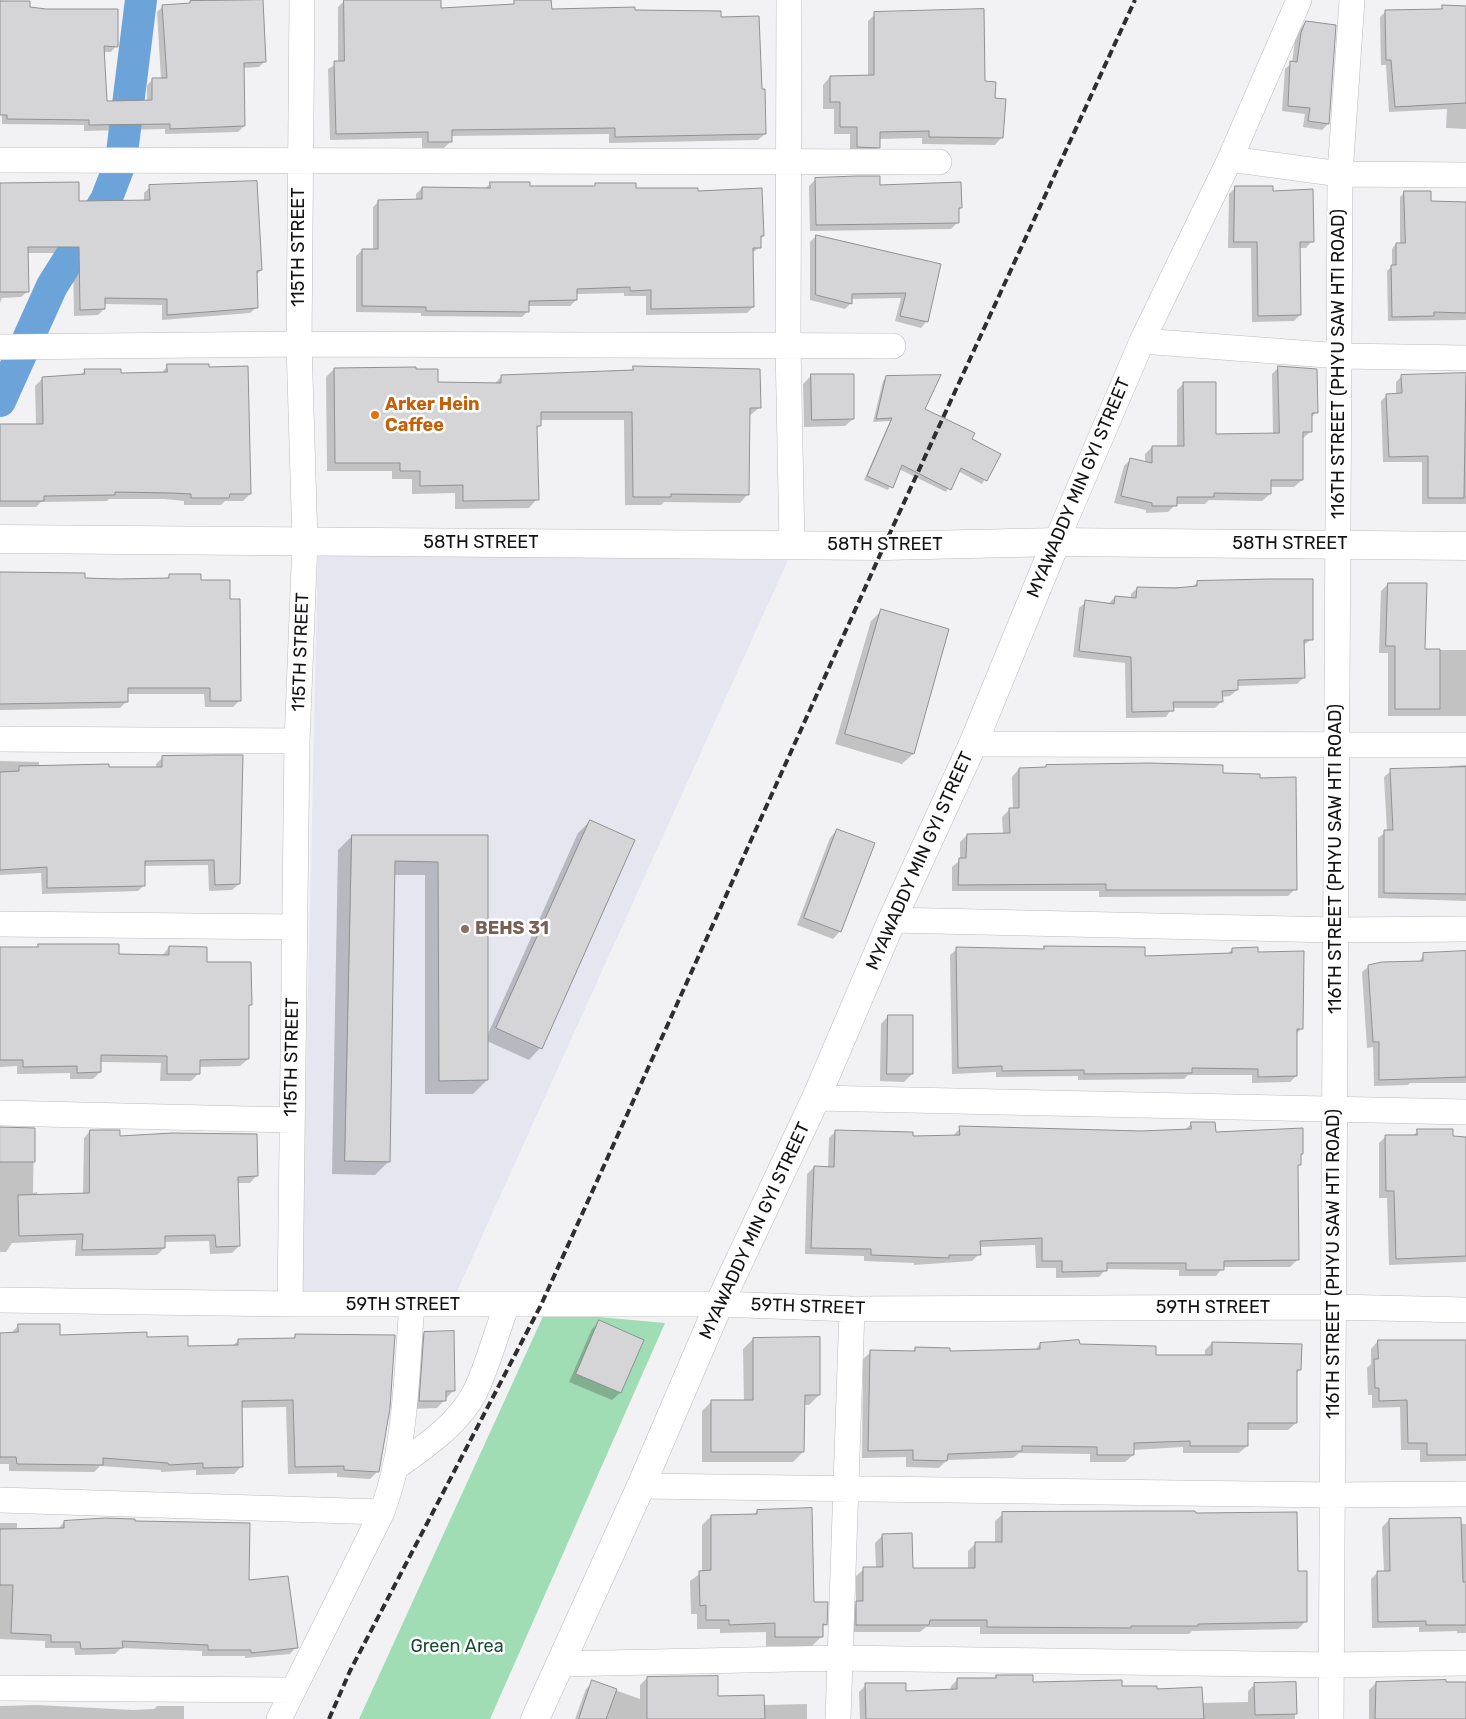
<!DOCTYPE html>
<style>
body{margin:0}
canvas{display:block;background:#f2f2f4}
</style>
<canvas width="1466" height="1719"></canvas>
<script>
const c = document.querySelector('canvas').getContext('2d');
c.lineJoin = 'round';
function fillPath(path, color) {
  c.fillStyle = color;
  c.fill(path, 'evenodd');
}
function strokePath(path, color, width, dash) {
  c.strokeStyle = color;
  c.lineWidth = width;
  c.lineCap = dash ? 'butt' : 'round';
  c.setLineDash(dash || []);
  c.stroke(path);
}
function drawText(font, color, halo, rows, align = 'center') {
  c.font = font + ' Rubik,sans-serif';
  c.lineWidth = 5;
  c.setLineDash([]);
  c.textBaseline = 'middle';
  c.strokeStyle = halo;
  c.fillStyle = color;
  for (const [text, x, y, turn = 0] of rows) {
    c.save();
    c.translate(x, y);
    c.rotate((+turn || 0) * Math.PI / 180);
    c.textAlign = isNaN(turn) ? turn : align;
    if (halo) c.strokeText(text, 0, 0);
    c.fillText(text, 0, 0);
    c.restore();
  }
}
fillPath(new Path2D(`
 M318,551L788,560L454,1298L301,1304Z`), '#e6e6f0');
fillPath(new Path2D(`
 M545,1312L665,1323L490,1719H359Z`), '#a0ddb4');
fillPath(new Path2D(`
 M0,0L29,8L116,46L111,52H103L105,102H147V85L153,79H161L157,12L163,6L215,0H262L265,61L259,67L243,68L244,126L238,132L165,134V129L84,131V125L2,124Z
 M345,0H440V9L511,6L515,2L550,10L634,11L760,91L765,134L758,140L609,143V134L451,136V141L444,148H422V138L330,140L328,69L338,63V7Z
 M1443,7H1466V129L1446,128L1447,109L1389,112L1386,65H1381L1380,17L1386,11L1439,10Z
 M875,14L984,83L994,99L1002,137L995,145L922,144V138L879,139V147L871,154H850V134H834V109H823V85L830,77H868V21Z
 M1306,22L1328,124L1322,130L1303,127L1305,114L1282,111L1285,69L1292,63L1295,40L1300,29Z
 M816,179L878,186L961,207L958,210V222L951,229L810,231L809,186Z
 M0,182L1,185L78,202L144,201V193L150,187L261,270L256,275L257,307L250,313L162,320V305L104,304V309L98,315L74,316L73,253H27L28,291L21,297L2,298L0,303Z
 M490,184L529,187L593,188L596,185L635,190L697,192L763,236L760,239V247L752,253L753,307L747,313L646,315V296H624V293L576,294V300L570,306H528V311L522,317L421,316V313L356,312V256L362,250H373V207L379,201H416V194L422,188L484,189Z
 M1236,187L1271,192L1312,241L1306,248H1299L1300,315L1294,321L1252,322L1251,248H1228L1229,194Z
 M1405,192L1430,203L1466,204V320L1388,321L1387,271L1392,266V249L1396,244H1400V197Z
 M816,236L939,265L926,322L921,328L895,321L901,298L851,299V303L845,309L810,300V242Z
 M168,365L250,494L243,501H225L221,505H184V501L164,499H109L107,501L41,502L36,507H0V426L36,425L35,386L42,379L80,375L85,371L120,374H161Z
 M634,367L759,408L749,416L748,494L740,503L664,502L661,505H625L624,420H540V425L536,429L537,499L529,508L455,509V493L412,494V479H392V471H327L326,377L334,369L437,384H494L502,376L630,371Z
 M1279,367L1316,412L1311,418L1310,432L1302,439V480L1294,487H1270V494L1262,501L1209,500L1205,504H1176L1168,512L1146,513V510L1114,503L1124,466L1131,459L1145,463V454L1152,447H1177V390L1184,383L1215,435L1273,434L1272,374Z
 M1466,374V504H1422V462H1383L1381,401L1387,395L1396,394V382L1402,376Z
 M811,376L853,419L845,426L804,427L803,384Z
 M886,377L924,410L999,454L982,484L958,471L946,492L899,469L888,490L864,480L890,421L873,422L883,381Z
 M0,574L118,580L166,579L170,575L199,581L229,600L240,700L233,707H205L204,694H127V701L120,708L0,710Z
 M1198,582L1312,639L1302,646L1303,678L1297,684L1237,686V690L1230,696L1221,697L1222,701L1215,708H1172L1166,717L1126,718L1125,663L1073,657L1079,608L1086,602L1109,603L1115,597L1131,599V594L1137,588L1192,587Z
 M1388,584L1424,650H1466V716H1388V653H1379L1381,591Z
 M881,611L913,754L902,764L835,744L871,621Z
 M162,758L239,884L232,890L209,891L208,865L144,866V885L138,891L42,894L41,873L0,875V761L39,762V766L156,768V764Z
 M1466,765V901L1378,898V838L1387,831L1384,777L1391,771L1447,769L1450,766Z
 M1047,766L1222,774L1295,889L1288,896L1099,897V891H952V867L960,860V842L967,835L1003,834L1002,817L1009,810H1013L1012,777L1019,769L1044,768Z
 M590,821L540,1048L529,1060L487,1041V1080L473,1094H425V875H394L389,1161L375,1175L332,1174L338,850L352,836H486L487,1036L578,833Z
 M837,830L840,931L833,939L797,925L830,838Z
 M169,947L206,964L251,1004L247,1008L248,1059L240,1066L198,1067V1074L191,1081H160L161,1063L100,1062V1072L93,1079H70V1073L17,1074V1066L0,1067V948L162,956Z
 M1044,948L1144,958L1227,955L1232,949L1257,953L1302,1028L1295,1035L1296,1076L1290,1082L1252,1083V1075H1188L1184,1079L1078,1080V1076L996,1077V1072L952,1074L950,955L957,949L1041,951Z
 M1424,954L1466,956V1083H1410L1408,1085L1374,1086L1373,1047L1367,1048L1362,972L1368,967L1418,963Z
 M888,1016L912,1074L904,1082L880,1081L881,1024Z
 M1191,1124L1214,1134L1302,1153L1300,1156V1164L1296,1168L1297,1260L1290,1267H1223L1216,1276H1179V1270L1106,1269L1099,1277L1056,1278V1268H1036L1035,1245L979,1247V1254L972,1261L914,1265V1263L864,1261V1256L805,1254L807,1174L814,1167L828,1168L829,1138L836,1131L912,1137L953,1136L960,1128L1141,1132L1184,1131Z
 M0,1128L34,1129L33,1193L37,1192V1196L83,1194L84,1138L90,1131L256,1176L250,1183H237L239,1246L232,1253L210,1254L209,1241L163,1242L164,1248L157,1255L75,1256L76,1240L12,1243L6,1252H0Z
 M1418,1131L1452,1138L1466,1149V1262L1389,1265L1387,1198H1379V1143L1386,1136H1412Z
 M600,1321L642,1340L620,1393L612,1400L569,1382L592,1329Z
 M19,1325L59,1336L146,1338L187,1347L232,1346L239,1340L292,1339L296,1335L378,1471L370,1479L337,1477V1473L288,1474L286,1407L241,1408L242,1466L234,1474L196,1475V1470L161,1472V1470L100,1466L94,1472L9,1471V1464H0V1335L11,1333Z
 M425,1333L454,1390L437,1408L412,1409L417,1341Z
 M753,1339L819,1395L809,1405H803V1452L793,1462H702V1411L712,1401H744L743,1349Z
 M1466,1340V1461L1420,1462V1450H1401L1400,1407L1372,1408V1395H1368L1367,1368L1371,1364V1349L1378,1341Z
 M1212,1343L1300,1369L1296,1374V1423L1288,1430H1247V1446L1239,1453H1183V1447L1133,1450V1455L1125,1462H1090V1454L1019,1453L1013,1458L947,1460L939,1468L906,1467V1457L862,1458L863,1359L871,1352H912L915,1349L949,1352L1034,1351L1040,1344L1079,1346L1154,1356H1205V1350Z
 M757,1511L826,1624L822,1628V1636L812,1646H766V1632L720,1633V1629H697V1614H691L690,1581L702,1572V1525L711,1516H753Z
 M1003,1514L1306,1621L1298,1629L1192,1631L1189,1634H980V1627H926L920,1632H848L849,1610L856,1604V1576L864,1569H876L875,1543L883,1535L912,1569H968V1551L976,1543H995V1521Z
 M1389,1520L1466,1524V1633H1457V1631L1419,1632V1627L1372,1628L1371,1579L1378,1572H1384L1382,1527Z
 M64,1522L134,1523L248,1581L296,1647L290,1654L245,1658V1656H202V1651L121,1648L115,1654L75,1655L74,1648H45V1641L0,1639V1523H17V1530L58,1529Z
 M997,1676L1032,1683L1155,1690L1202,1703L1248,1702V1691L1255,1684L1295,1683V1719H860L859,1692L866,1685L905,1693L950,1691L951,1686L958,1679H993Z
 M647,1678L716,1697L763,1705L807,1704V1719H575L586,1689L593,1682L640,1699V1685Z
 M1446,1682L1466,1683V1719H1369V1690L1376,1683Z
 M37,1705L133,1710L154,1709L157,1706H184V1719H0V1706Z`), '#0003');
strokePath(new Path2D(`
 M0,401L52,286L106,200L121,161L141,0`), '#6ca3d8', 32);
const building = new Path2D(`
 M263,0L266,62L244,63L245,126L170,129V124L89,125V120L7,119V115H0V1H30V7L46,9H118V47L104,46L107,101L152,100V78H167L162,5L190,3V1Z
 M344,0H441V8L514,4V0H551L552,9L635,7V10L721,11V17L759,16L762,89H765L766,134L615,137V128L452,130V142H428V132L336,134L334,61H344Z
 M1442,5L1466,6V103L1395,107L1391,60H1386L1385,10L1442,9Z
 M984,9L985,81L996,82L995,98L1006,99L1003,138L929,137V131L880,132V148L857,147V127H840V102H830V76L874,75V12Z
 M1306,21L1336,25L1329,124L1308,121L1310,108L1288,106L1290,61L1297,62L1301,33Z
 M857,176H880V185L961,182L962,208H959V223L816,225L815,178Z
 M257,181L262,270L257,271L258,308L167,315V299L105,298V309L80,310L79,247H28L29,292H0V183L79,182V201L150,200L149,185Z
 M490,182H530V186H595V183H636V188H698V191L762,188L764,236H761V248H753L754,307L651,309V290L630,291V287L577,289V300L529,301V312L426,311V307L362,306V249H378V200L422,199V187L490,188Z
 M1235,186H1273V191L1313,189L1314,242H1300L1301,315L1258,316L1257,242H1234Z
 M1404,191H1431V201L1466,202V313L1434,312V316L1392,317L1391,265H1396V243H1405Z
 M816,235L941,264L928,322L900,316L906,293L852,294V304L816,295Z
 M167,364H209V367L248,366L251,494H230L229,498H191V494L172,493L115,492V495L44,496V501H0V424H43L42,377L85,374L84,369H121V373L167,372Z
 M633,366L760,369L761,408H750L749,495L671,494V497H633L632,412H541V426H537L539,500L463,501V485L420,486V471H400V463H335L334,368L416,367V369H438V382L501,383V375L633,370Z
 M1278,366L1317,369L1318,413H1312V432H1303V480H1271V494L1214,493V497H1177V506H1152V503L1121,496L1130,458L1152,463V446H1184L1183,382H1216V434L1279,433Z
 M1466,373L1464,498H1428V456L1389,457L1386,394L1402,393L1401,375Z
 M811,374H854V419L812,420Z
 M941,375L925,409L975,433L972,439L1001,454L987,481L961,468L951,490L902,465L893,488L867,476L892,418L876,419L886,376Z
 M0,572L85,573V578L118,579L169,578V574H201V580H230V599H240L241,701H210V688H128V702L0,704Z
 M1268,579H1313V640H1304L1305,678L1238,680V690L1222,691L1223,702H1173L1174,711L1132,712L1131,657L1079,651L1085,600L1114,604L1115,596L1136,598L1137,587L1175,588L1197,586V581Z
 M1388,583H1427L1425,649H1440V709H1395V646H1386Z
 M881,609L949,629L914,754L845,734Z
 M212,755H243L240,884L215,885L214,860L145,861V886L47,888V867L0,870V772L19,771V766L109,764V767H162V756Z
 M1150,763L1223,765V773L1260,774V778L1296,777L1297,890H1106V884L958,885L959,858H966L967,834L1010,833L1009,808H1019V768L1046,767V765Z
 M1466,767V894L1384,893V830H1393L1390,769Z
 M590,820L635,840L542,1049L496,1028Z
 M837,829L875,843L841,932L804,918Z
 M352,835H488V1080L439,1081L438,862L395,861L390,1162L345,1161Z
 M38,944H119V954L169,955V946L207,947V962H251L252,1005H249V1059L200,1060V1074H167V1056L101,1055V1072L77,1073V1066L23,1067V1060H0V947H38Z
 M1044,946L1145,947V956L1232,953V948L1258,947V952L1304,951L1303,1029H1297V1076L1258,1077V1069L1192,1068V1073L1084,1074V1070L1002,1071V1066L958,1068L956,947L1044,949Z
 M1466,951V1077L1379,1080V1042H1373L1368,965L1382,962L1423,961V953Z
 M888,1015H913V1074H887Z
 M1191,1122H1215L1216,1132L1303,1128V1154H1301V1165H1298L1299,1260L1224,1261V1270H1186V1263H1107V1271L1062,1272V1261H1042V1238L980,1241L981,1255H949V1258L871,1255V1249L811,1248L814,1166L834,1167L835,1130L913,1132V1136L960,1135L959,1126L1141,1131L1191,1129Z
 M0,1127L35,1128V1162H0Z
 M1417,1129H1453V1136L1466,1137V1256L1396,1259L1394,1191H1386L1385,1135H1417Z
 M90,1130H120V1136L172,1133L257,1134L258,1176L238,1177L240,1246L216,1247L215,1235L165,1236V1248L82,1250L83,1234L19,1236L18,1195L89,1193Z
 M599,1320L644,1340L621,1393L576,1374Z
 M18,1324H60V1335L147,1332V1337L188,1336V1346L238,1345V1339L295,1338V1334L395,1335L390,1408L379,1472L344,1470V1466L295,1467L293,1400L242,1401L243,1467L203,1468V1463L169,1465L168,1463L103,1458V1465L17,1464L16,1457H0V1333L18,1332Z
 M454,1331L455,1391H446V1401H419L424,1332Z
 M820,1337V1395H805L804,1452H711V1400H753V1338Z
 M1079,1340L1080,1344L1156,1346V1355H1212V1342L1302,1344L1301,1370H1297V1423H1248V1446H1190V1441L1134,1443V1455H1097V1447L1022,1446V1451L948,1454L947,1461L913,1460V1450L868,1451L870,1350L915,1351V1347L950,1348V1351L1040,1349V1343Z
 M1378,1340H1466V1455H1427V1443H1408L1407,1400L1379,1401V1388H1375L1374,1359H1378Z
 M812,1508L814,1602H828L827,1625L823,1624V1637H775V1623L729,1625V1620H706V1605L700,1606L699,1571L711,1570V1515L757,1514V1510Z
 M1141,1511H1195L1196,1513L1297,1512L1298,1571H1307V1622L1198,1624V1626H1131V1628L987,1627V1620H930L929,1625H856V1601H863V1567H883L882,1534L912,1533L913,1568H975V1542H1002V1512Z
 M105,1518L135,1519V1521L250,1523L249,1580L288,1576L298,1648L251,1653V1650H208V1645L122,1641L123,1648L81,1649L80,1642H51V1635L11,1633L13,1585H0V1529L64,1528V1521Z
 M1461,1518L1463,1582H1466V1625H1426V1621L1378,1622L1377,1571H1390L1389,1519Z
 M996,1675H1033V1682L1122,1680V1686H1157V1689L1202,1687L1204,1719H866L865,1683H906V1691L957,1689V1678H996Z
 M718,1676V1696L764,1695L765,1719H647V1677Z
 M592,1680L617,1689L606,1719H579Z
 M1446,1680V1682H1466V1719H1375L1376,1682Z
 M1296,1682L1297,1714L1255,1715L1254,1683Z`);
fillPath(building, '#d5d4d6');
strokePath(building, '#919092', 1);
const minor = new Path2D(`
 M789,0L788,346L792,545
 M1230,159L1340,174L1466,175
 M0,160L939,162
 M1142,341L1340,356L1466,358
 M0,347L299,344L893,346
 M1056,542L1142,341L1230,159L1299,0
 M0,739L297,741
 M973,744L1466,745
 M892,920L1336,930L1466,929
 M0,924L294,927
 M816,1098L1466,1112
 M0,1113L290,1120
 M0,1300L290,1304H719L852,1309L1334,1307L1466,1310
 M290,1304L297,741L305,542L299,344L302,0
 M395,1468C424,1447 458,1425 475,1392C488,1365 496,1333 507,1305
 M641,1486L1332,1495L1466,1494
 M0,1500L382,1512
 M560,1664L839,1658L1331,1665L1466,1663
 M0,1688L292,1690
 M279,1719L382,1512C407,1446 406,1374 412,1305
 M838,1719L852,1309
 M1331,1719L1340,174L1352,0`);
const secondary = new Path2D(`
 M0,539L884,546L1056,542L1466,546
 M535,1719L641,1486L719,1304L816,1098L892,920L973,744L1056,542`);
strokePath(minor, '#bbbbbd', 26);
strokePath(secondary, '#bbbbbd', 29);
strokePath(minor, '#fff', 25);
strokePath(secondary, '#fff', 28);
strokePath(new Path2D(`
 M329,1719L350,1671L541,1305L884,546L1135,0`), '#2e2e2f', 4, [8, 4]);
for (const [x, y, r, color] of [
 [375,415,5,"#e8710a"],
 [465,929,5,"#8d6e63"]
]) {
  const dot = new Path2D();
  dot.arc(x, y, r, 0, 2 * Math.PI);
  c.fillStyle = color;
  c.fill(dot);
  strokePath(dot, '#fff', 2);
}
drawText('18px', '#121213', '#fff', [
 ["115TH STREET",299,247,-90],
 ["116TH STREET (PHYU SAW HTI ROAD)",1339,364,-90],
 ["MYAWADDY MIN GYI STREET",1079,488,-67],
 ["58TH STREET",481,543],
 ["58TH STREET",1290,544],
 ["58TH STREET",885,545],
 ["115TH STREET",301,652,-88],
 ["116TH STREET (PHYU SAW HTI ROAD)",1336,859,-90],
 ["MYAWADDY MIN GYI STREET",920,861,-66],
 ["115TH STREET",292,1057,-89],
 ["MYAWADDY MIN GYI STREET",755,1231,-65],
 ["116TH STREET (PHYU SAW HTI ROAD)",1334,1264,-90],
 ["59TH STREET",403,1305],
 ["59TH STREET",808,1307,2],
 ["59TH STREET",1213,1308]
]);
drawText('bold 18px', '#c56008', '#fff', [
 ["Arker Hein",385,405],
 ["Caffee",385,426]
], 'left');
drawText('bold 18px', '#785e54', '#fff', [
 ["BEHS 31",475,929]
], 'left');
drawText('18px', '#174c2e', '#fff', [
 ["Green Area",457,1647]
]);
</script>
